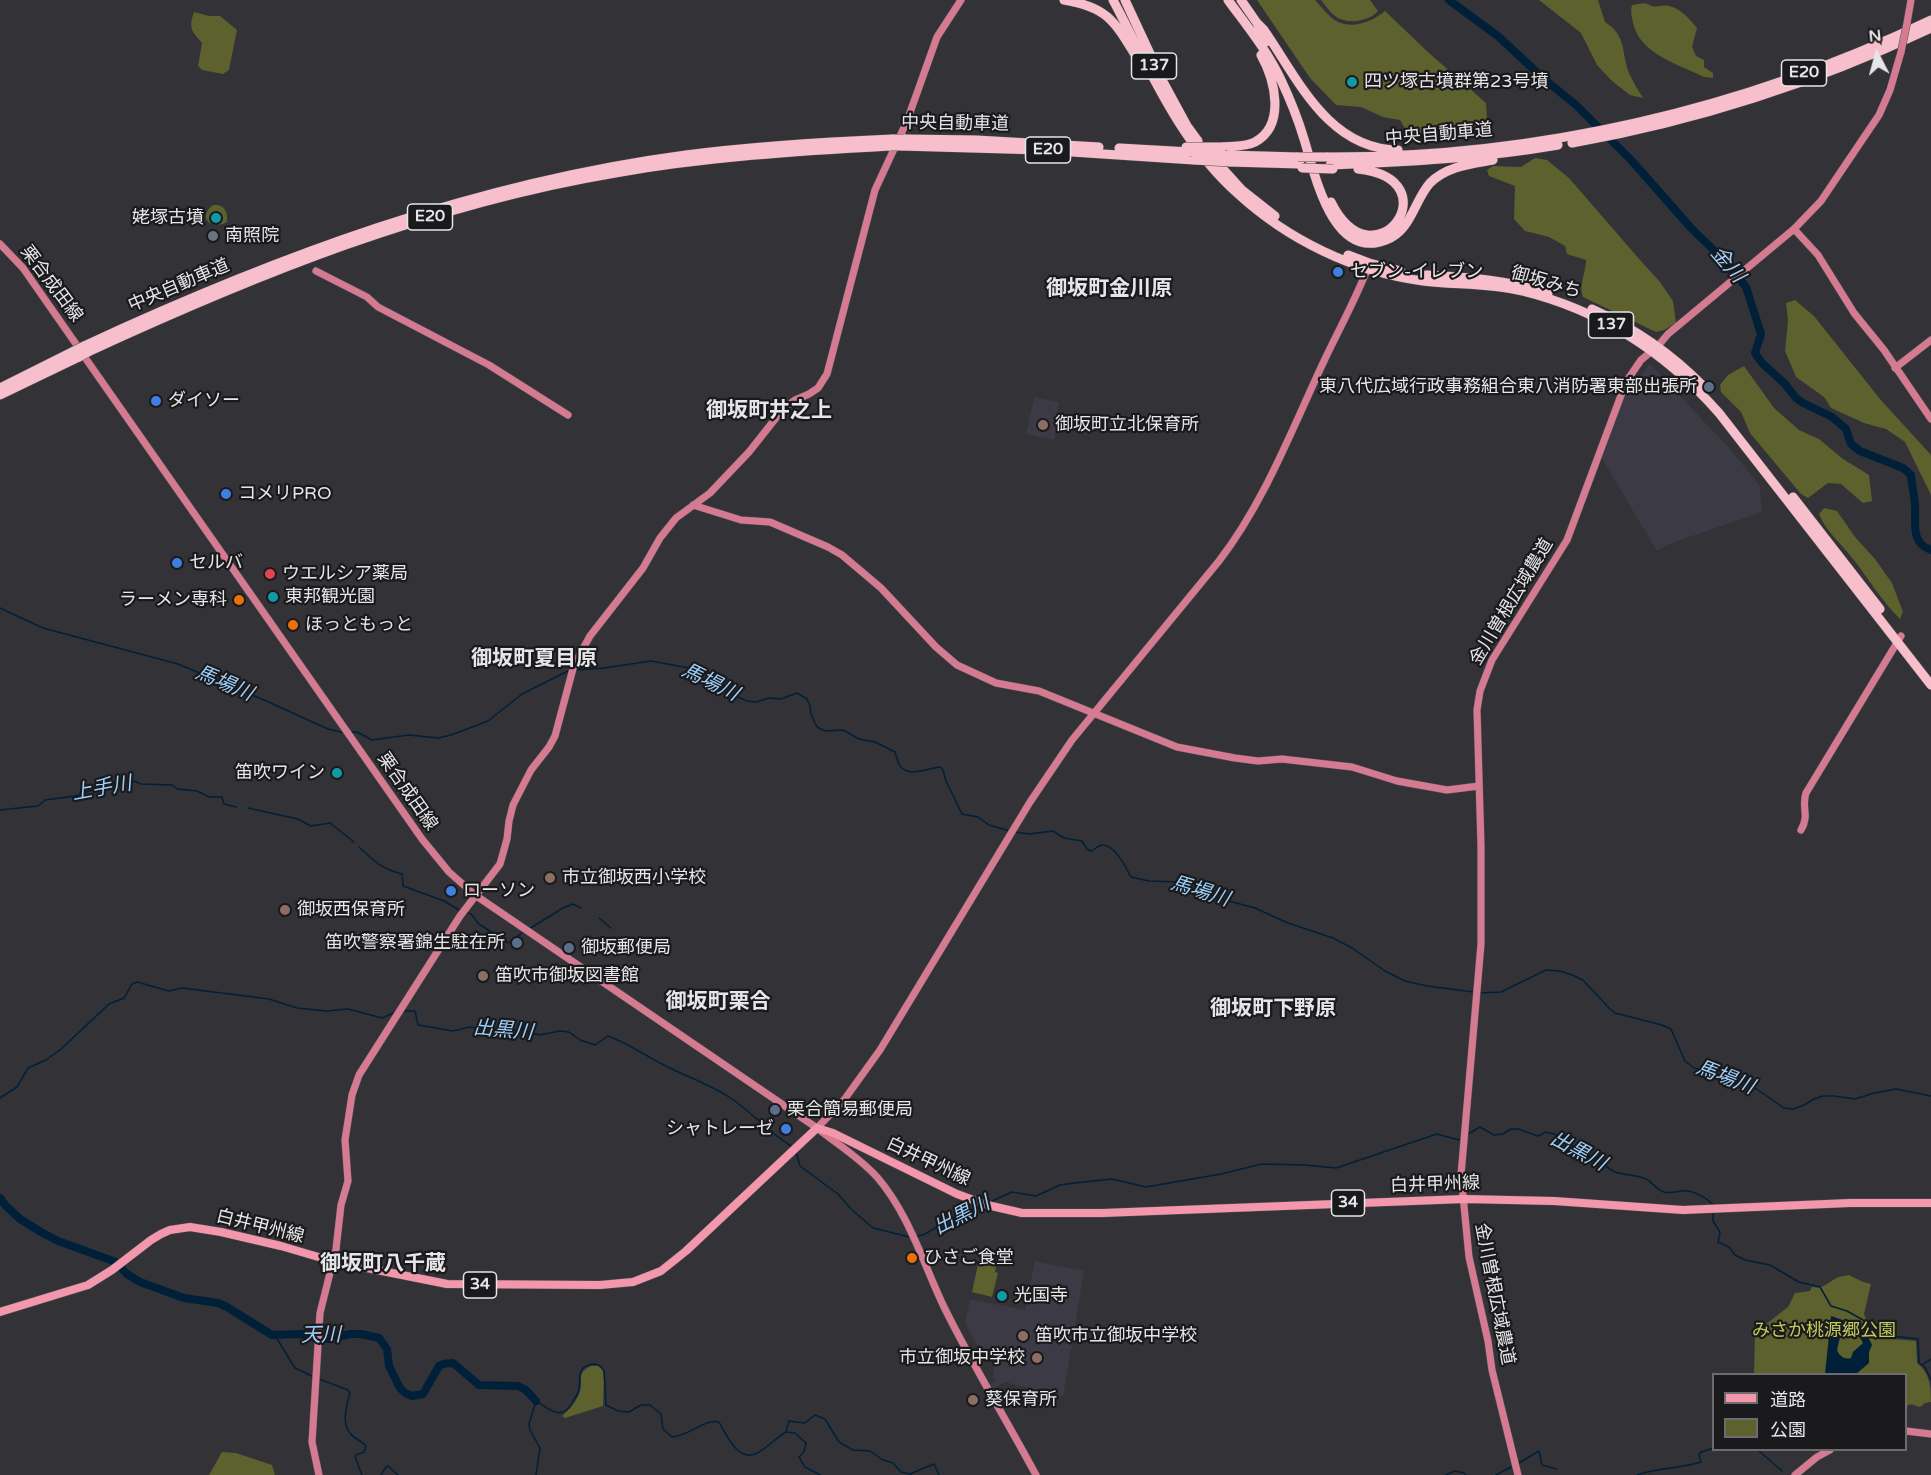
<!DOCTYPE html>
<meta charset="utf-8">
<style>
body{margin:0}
#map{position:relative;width:1931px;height:1475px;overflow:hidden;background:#323237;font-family:"Varela Round","Noto Sans JP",sans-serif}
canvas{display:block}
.legend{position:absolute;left:1712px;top:1373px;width:195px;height:78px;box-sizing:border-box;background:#1a1a1c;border:2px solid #6c6c6e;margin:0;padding:8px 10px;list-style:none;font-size:18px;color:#e6e6e9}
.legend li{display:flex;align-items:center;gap:12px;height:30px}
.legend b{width:30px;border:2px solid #6c6c6e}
.north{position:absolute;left:1847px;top:24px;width:60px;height:60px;-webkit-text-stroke:4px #1a1a1c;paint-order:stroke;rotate:354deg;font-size:16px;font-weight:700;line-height:24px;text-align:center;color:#e6e6e9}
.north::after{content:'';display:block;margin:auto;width:21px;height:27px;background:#e6e6e9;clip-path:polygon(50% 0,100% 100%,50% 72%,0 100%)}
</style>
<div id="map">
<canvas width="1931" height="1475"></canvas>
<ul class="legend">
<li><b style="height:8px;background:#f397ad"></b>道路</li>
<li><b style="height:16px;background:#5c612d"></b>公園</li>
</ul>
<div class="north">N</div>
</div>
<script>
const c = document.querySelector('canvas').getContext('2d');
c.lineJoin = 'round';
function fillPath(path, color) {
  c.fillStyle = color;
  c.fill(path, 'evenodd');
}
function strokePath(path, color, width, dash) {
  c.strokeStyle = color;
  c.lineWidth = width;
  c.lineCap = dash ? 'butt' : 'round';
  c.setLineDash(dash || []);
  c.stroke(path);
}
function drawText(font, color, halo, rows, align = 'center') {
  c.font = font + ' "Varela Round","Noto Sans JP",sans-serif';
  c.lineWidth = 4.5;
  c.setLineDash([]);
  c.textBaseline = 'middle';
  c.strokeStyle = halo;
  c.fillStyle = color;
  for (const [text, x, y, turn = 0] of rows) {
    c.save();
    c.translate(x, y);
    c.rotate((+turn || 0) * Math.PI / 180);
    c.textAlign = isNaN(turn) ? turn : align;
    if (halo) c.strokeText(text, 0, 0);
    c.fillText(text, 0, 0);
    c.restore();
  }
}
fillPath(new Path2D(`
 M1650,364L1731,450L1760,486L1762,512L1669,544L1657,551L1602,459L1626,392Z
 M1034,397L1059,402L1057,411L1061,413L1054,440L1026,434Z
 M1035,1261L1084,1271L1063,1397L1005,1382L993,1389L990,1384L995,1381L993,1377L996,1352L979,1349L965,1323L970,1299L1025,1310Z`), '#3b3a45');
fillPath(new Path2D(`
 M1257,0H1315C1321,6 1326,13 1332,18C1348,31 1371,23 1385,11L1429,53L1486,103L1487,119L1481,129L1415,135L1407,132L1400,120L1383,117L1361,107L1336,105L1310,78Z
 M1321,0H1370L1378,11C1370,21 1349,24 1338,18C1331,14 1326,6 1321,0Z
 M1539,0H1598L1605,22C1627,36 1621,52 1629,73C1633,82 1638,90 1643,98L1630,95L1612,81L1597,65L1581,33Z
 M1645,3C1659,10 1657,4 1669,6C1681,8 1690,20 1697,28L1692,47L1696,56L1704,60V67L1713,73V78L1704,77C1678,64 1640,54 1633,23C1632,17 1630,11 1632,5Z
 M194,12L209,16H220L237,30L229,70L223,74L202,70L198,66L202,43C192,31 188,29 194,12Z
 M1535,158L1547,160L1569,178L1640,260L1660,282L1673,301L1676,323L1664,330L1656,332L1583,297C1578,286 1586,273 1586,260L1567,254L1565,246L1549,237L1525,231L1514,219L1515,186L1489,176L1487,170L1493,166L1521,167Z
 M213,205C225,204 228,212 227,222C211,231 197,217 213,205Z
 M1795,300L1814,316L1880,399L1931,455V495L1905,442L1886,429L1864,423L1831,408L1824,397L1796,377L1785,351L1788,321L1786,303Z
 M1744,366L1774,408L1799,430L1819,439L1843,459L1869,475L1872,501L1863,503L1841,484L1828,483L1808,498L1801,494L1750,433L1741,412L1721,392L1720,385L1728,375Z
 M1824,508L1837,511L1855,537L1875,559L1892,583L1903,612L1900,619C1882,602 1869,579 1853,559C1842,544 1826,532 1819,514Z
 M981,1250L994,1253L992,1264L996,1265L995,1272L998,1273L992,1297L972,1292Z
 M1849,1275L1863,1282L1871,1284L1864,1314L1869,1327L1881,1338L1916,1341L1917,1363C1930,1373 1931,1387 1931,1402L1925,1403L1920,1407L1910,1404L1906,1407V1374H1754L1755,1331L1760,1329L1788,1307L1795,1293L1810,1291L1812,1287C1823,1289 1826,1284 1835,1279C1839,1276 1844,1276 1849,1275Z
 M591,1366H598L603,1370L604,1380L603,1406L565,1418L562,1416C570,1409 577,1401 580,1391C584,1377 575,1375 591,1366Z
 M222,1452L236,1453L272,1465L275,1475H209Z`), '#5c612d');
fillPath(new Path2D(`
 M1831,1316C1848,1322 1865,1327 1872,1345L1869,1352V1363L1856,1374H1825ZM1850,1326L1853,1327C1855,1332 1862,1340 1863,1343L1853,1352L1851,1358C1845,1360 1839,1356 1837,1350C1839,1341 1841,1329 1850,1326Z`), '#00203a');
strokePath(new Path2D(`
 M0,608L43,628L178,664L264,700L328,729L345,733
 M575,670L604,668L651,661L689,668L703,681L747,701L756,702L769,698L781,699L797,693L807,699L810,706L811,714L817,727L825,731L843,730L859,739L875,742L895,752C896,755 897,759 898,762C905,780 927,768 940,767L943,770L946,781L962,814L978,817L989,825L1010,831
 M350,732H357L372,740L409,735L438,738L451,735L488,721L522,694L570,670
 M248,808L298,819L311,826L330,823L354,842
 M0,810L38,806L45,800L75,796L113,783L131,780L141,784L172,785L177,789L197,791L209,797H222L224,804L236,807
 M1014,832L1029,834L1053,831L1064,838L1082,841L1087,849L1091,851C1095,850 1099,844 1103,845C1116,846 1126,868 1131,877L1149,881L1179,882L1191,891L1255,908L1288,923L1333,938L1352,948L1385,971L1405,981L1427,986L1474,992
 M359,847C374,861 382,869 402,874L403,886L444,901L459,910
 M467,913L471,914L479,924L508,943L522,933
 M599,918L611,928
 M529,929L563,908L573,904L581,908
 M1478,993L1501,992L1546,970L1560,971L1572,975L1583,980L1609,1008L1615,1013L1662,1025L1671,1029L1685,1061L1694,1068L1745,1081L1784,1108L1793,1109L1804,1105L1814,1099L1823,1096H1834L1855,1099L1874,1093L1896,1089L1931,1096
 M404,1011H415L418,1025L453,1031L469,1027L476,1028L497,1033L519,1029L539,1035L560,1031L569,1032L580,1040L595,1045L608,1036C628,1043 644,1055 662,1064C684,1076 708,1083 729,1097C751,1111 768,1132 791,1146
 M0,1098L17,1087L28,1068L46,1060L61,1049L109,1004L124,998L132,984L137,982L169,991L182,988L269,999L297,1008L327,1011L348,1009L382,1018L396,1012
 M1468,1134L1480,1127L1494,1135L1503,1134L1511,1129H1518L1538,1136L1546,1132L1554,1134L1615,1172C1625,1175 1635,1175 1644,1178C1652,1181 1655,1189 1664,1192C1671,1194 1680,1190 1688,1191C1696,1192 1708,1199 1713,1205
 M796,1152L800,1166L838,1194L851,1209L873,1228L909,1237
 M990,1202L1012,1192L1036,1196L1060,1185L1074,1183L1112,1179L1146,1187L1221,1174L1262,1164L1304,1165L1336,1168L1437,1134L1459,1140L1461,1138
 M1713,1213V1221L1720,1232L1718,1242L1729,1247L1735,1255L1745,1260L1770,1265L1799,1282L1820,1287L1831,1306L1847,1311L1863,1320L1882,1335L1918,1339L1919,1363L1925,1367L1931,1380
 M917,1236L923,1235L960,1214L980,1206
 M274,1334L295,1368L314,1377
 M1922,1365L1931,1359
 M319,1379L348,1390L350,1393C347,1404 341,1423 350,1433C354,1439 361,1440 366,1446L364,1452L356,1455L355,1457L362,1475
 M786,1431L789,1421L805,1423L815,1415L825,1419L839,1442L853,1450L870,1451L883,1460L893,1463L901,1472L910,1474L934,1464L939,1475
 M1758,1450L1782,1471
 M1519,1463L1539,1451L1542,1465L1556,1469
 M381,1475L386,1467L388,1466L398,1475
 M536,1475L540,1448L530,1430L529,1424L536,1401C550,1410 562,1421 572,1403C574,1399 578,1394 579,1390C581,1378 576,1366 593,1364C599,1364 601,1366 604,1371L606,1405L618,1411L629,1412L641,1405H650L661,1414L663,1429L672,1437C689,1436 706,1418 719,1422C727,1436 739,1465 759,1452C769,1446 776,1438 786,1432L795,1433L806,1443L804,1452L799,1457L805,1467L820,1475
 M1446,1475L1455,1471L1464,1473L1466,1475
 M1496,1475L1511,1467
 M1637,1475C1658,1467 1680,1469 1701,1462L1699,1455L1701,1452L1714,1448`), '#00203a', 1.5);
strokePath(new Path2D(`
 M1449,0L1499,37L1544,79L1576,105L1632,161L1691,228L1725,261L1746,287L1761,334L1755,353L1762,363L1785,384L1796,398L1803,403L1832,417L1846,429L1851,444L1860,451L1903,468L1911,475C1912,485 1914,495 1915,504C1916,522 1910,543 1931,550
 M0,1198L6,1206L20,1219L41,1232L58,1241L116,1262L127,1274L140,1282L184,1298L218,1303L227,1307L272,1335L302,1334L330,1339L350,1334H361L379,1338L387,1349L389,1366L400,1388L405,1393L412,1396L423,1394L439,1366C443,1363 448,1363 453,1363L479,1385L518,1386L526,1390L536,1401`), '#00203a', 8);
const secondary = new Path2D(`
 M1907,23L1911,0
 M1794,229L1818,255L1854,313L1884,350L1931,419
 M0,244L23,268L76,344
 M316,271L367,297L378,307L489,365L568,415
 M86,359L422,839L449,872L475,895L817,1128C837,1144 860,1158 877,1177C909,1214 923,1263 944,1307C972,1364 1006,1419 1036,1475
 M1895,368L1931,340
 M693,505L741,520L770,522L828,547L842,555L881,588L936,647L957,665L996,683L1039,691L1177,747L1235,758L1258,761L1282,759L1352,767L1397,781L1447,790L1479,786
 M1801,830C1810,815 1801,807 1806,793L1901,636
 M817,1128L844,1100L880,1050L1030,802L1072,740L1219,561C1265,501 1292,429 1324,361C1339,329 1356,299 1369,265
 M1906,1431L1931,1434
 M319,1475L312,1442L320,1313L336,1249L341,1205L348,1181L345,1140L352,1095L359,1075L460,916L500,864L507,839L509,821L513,805L531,770L549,747L555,736L574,665L590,636L643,568L660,538L676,518L710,493L749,452L783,409L795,400L809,394L818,388L827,374L875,190L907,121L937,37L961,0
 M1518,1475L1492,1370L1488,1341L1469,1257L1461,1175L1481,944V846L1477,710L1480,691L1492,660L1567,540L1626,382L1641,360L1658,346L1668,334L1794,229L1821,201L1879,115L1890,90L1901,52
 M1795,1475L1817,1457L1830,1450`);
const primary = new Path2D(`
 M0,1312L88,1285L112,1270L151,1240L161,1234L170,1230L190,1227L221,1232L281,1246L332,1261L447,1284L600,1285L633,1282L661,1271L686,1251L817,1128L833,1133L957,1194L987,1205L1022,1213H1103L1464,1199L1554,1201L1683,1210L1850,1203H1931`);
const highway = new Path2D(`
 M1064,0C1108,7 1115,22 1137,58
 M1113,0C1149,68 1179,141 1237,193C1288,240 1354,272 1423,281C1456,285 1489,283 1522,291C1600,310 1666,353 1719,413L1931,685
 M1125,0L1158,71
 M1228,0C1247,26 1267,50 1281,80C1290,99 1298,119 1304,139C1315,174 1332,261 1386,240C1411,231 1414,201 1430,183C1447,166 1471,164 1493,160
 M1241,0L1257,23L1264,30C1298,79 1328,149 1398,150
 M1257,23L1266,42
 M1155,67L1187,126L1198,141
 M904,139L976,140L1099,147
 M1572,143C1696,121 1817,82 1931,28
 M901,146L1042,150L1194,160
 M1222,147C1233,146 1245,147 1255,142C1286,125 1275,80 1261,55
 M1119,148L1190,152
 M1227,155L1298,157
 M1327,157C1536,158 1743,110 1931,20
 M1213,158L1242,190L1275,216
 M1230,162L1300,164
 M1330,165C1406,162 1483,158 1558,145
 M1331,202C1374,289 1454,179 1358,169
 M1348,255L1369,263L1401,271
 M1426,275C1468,277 1508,280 1548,293
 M1592,309C1634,328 1671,353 1703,386
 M84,346C276,257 475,183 686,155C755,146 824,142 893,139
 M88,352C257,274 431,204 615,173C706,157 797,151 890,146
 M0,388L74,351
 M0,395L79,357
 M1793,497L1880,609`);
strokePath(secondary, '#4f4f53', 8);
strokePath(primary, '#4f4f53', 9);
strokePath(highway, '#4f4f53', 10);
strokePath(secondary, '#d47b91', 7);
strokePath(primary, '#f397ad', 8);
strokePath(highway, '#f7bfcb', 9);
const secondaryBridge = new Path2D(`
 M1901,52L1907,23`);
const highwayBridge = new Path2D(`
 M893,139H904
 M890,146H901
 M1186,147H1222
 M1190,152L1227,155
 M1298,157H1327
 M1194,160L1230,162
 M1302,168L1333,169
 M74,351L84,346
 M79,357L88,352`);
strokePath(secondaryBridge, '#4f4f53', 8, []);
strokePath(highwayBridge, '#4f4f53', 10, []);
strokePath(secondaryBridge, '#d47b91', 7);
strokePath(highwayBridge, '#f7bfcb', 9);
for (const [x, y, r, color] of [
 [1352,82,6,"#0f9aa8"],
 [216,218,6,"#0f9aa8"],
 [213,236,6,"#6b7280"],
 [1338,272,6,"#3f7fe0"],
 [1709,387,6,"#5c6f8a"],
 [156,401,6,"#3f7fe0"],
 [1043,425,6,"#8d6e63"],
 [226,494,6,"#3f7fe0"],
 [177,563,6,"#3f7fe0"],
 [270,574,6,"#e0444e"],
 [273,597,6,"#0f9aa8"],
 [239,600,6,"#e8710a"],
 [293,625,6,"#e8710a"],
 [337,773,6,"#0f9aa8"],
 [550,878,6,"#8d6e63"],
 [451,891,6,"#3f7fe0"],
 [285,910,6,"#8d6e63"],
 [517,943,6,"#5c6f8a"],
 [569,948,6,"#5c6f8a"],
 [483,976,6,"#8d6e63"],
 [775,1110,6,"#5c6f8a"],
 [786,1129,6,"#3f7fe0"],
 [912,1258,6,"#e8710a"],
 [1002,1296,6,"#0f9aa8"],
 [1023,1336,6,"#8d6e63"],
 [1037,1358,6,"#8d6e63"],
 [973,1400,6,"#8d6e63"]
]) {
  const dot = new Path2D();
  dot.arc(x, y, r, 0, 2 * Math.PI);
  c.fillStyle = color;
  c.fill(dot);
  strokePath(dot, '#1a1a1c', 2);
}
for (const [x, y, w] of [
 [1154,66,45],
 [1804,73,45],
 [1048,150,45],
 [430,217,45],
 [1611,325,45],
 [1348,1203,33],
 [480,1285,33]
]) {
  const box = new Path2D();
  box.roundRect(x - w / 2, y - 13, w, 26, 4.5);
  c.fillStyle = '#1a1a1c';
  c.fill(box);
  strokePath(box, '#e6e6e9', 1.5);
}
drawText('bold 16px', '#e6e6e9', null, [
 ["137",1154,66],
 ["E20",1804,73],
 ["E20",1048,150],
 ["E20",430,217],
 ["137",1611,325],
 ["34",1348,1203],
 ["34",480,1285]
]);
drawText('18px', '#e6e6e9', '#1a1a1c', [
 ["四ツ塚古墳群第23号墳",1364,82],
 ["姥塚古墳",204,218,"right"],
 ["南照院",225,236],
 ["セブン-イレブン",1350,272],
 ["東八代広域行政事務組合東八消防署東部出張所",1697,387,"right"],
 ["ダイソー",168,401],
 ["御坂町立北保育所",1055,425],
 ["コメリPRO",238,494],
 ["セルバ",189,563],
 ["ウエルシア薬局",282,574],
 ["東邦観光園",285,597],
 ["ラーメン専科",227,600,"right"],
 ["ほっともっと",305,625],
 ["笛吹ワイン",325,773,"right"],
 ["市立御坂西小学校",562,878],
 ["ローソン",463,891],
 ["御坂西保育所",297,910],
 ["笛吹警察署錦生駐在所",505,943,"right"],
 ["御坂郵便局",581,948],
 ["笛吹市御坂図書館",495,976],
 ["栗合簡易郵便局",787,1110],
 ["シャトレーゼ",774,1129,"right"],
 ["ひさご食堂",924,1258],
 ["光国寺",1014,1296],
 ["笛吹市立御坂中学校",1035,1336],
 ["市立御坂中学校",1025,1358,"right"],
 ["葵保育所",985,1400]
], 'left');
drawText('18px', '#e6e6e9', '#1a1a1c', [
 ["中央自動車道",955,124,1],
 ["中央自動車道",1439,135,-5],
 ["御坂みち",1546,283,16],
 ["栗合成田線",51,284,53],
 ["中央自動車道",179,286,-23],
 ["金川曽根広域農道",1512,602,-59],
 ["栗合成田線",407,792,55],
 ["白井甲州線",928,1162,25],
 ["白井甲州線",1435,1185,-2],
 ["白井甲州線",260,1227,14],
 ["金川曽根広域農道",1494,1294,79]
]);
drawText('18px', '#c1cc5d', '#1a1a1c', [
 ["みさか桃源郷公園",1824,1331]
]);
drawText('italic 20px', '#9dd0fc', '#1a1a1c', [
 ["金川",1727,265,49],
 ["馬場川",710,683,26],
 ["馬場川",224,684,23],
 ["上手川",102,789,-10],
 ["馬場川",1200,892,17],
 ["出黒川",503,1031,5],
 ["馬場川",1725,1078,21],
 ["出黒川",1578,1152,28],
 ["出黒川",962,1216,-27],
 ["天川",321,1336,-1]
]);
drawText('bold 21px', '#e6e6e9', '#1a1a1c', [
 ["御坂町金川原",1109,289],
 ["御坂町井之上",769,411],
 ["御坂町夏目原",534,659],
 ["御坂町栗合",718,1002],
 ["御坂町下野原",1273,1009],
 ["御坂町八千蔵",383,1264]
]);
</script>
